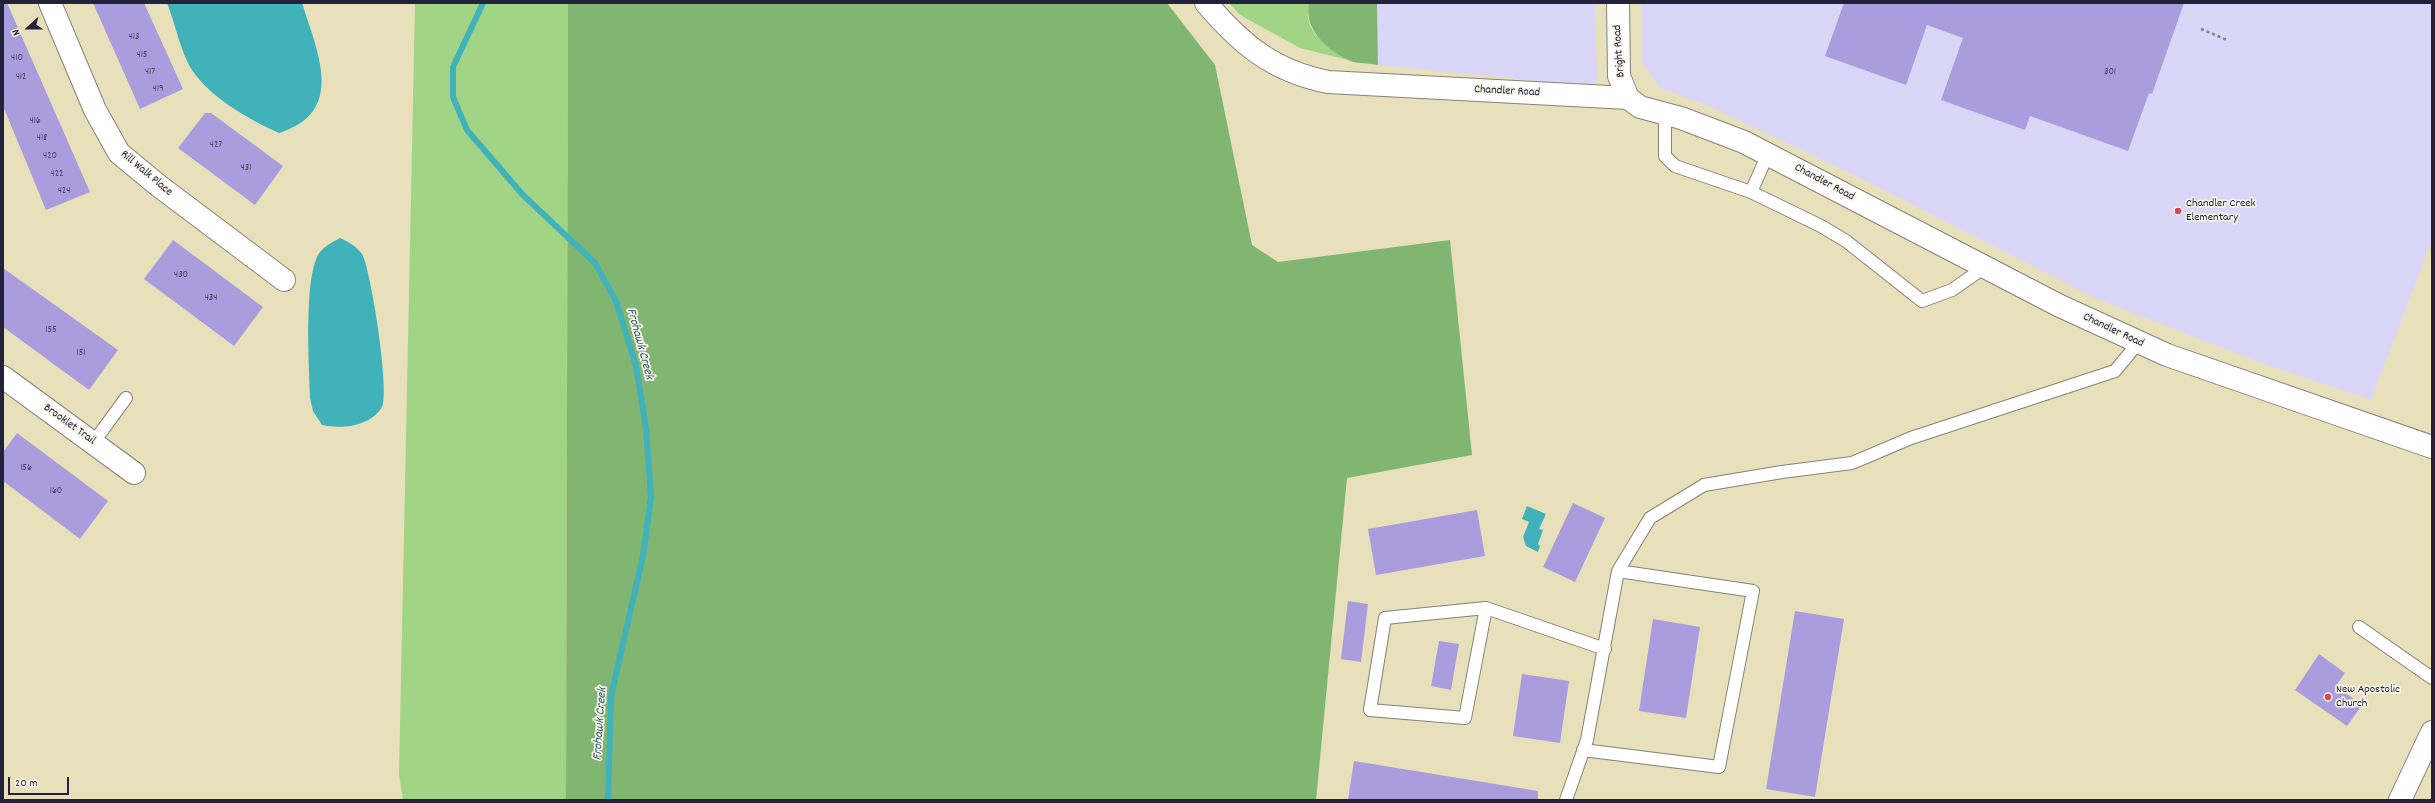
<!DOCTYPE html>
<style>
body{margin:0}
#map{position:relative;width:2435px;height:803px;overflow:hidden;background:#e8e0bb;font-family:Dekko,sans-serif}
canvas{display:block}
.frame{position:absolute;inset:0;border:4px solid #22223b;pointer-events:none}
.north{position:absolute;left:8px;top:8px;width:40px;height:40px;-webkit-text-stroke:3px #f7f3e8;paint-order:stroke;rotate:249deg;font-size:11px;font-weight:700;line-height:16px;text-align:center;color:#22223b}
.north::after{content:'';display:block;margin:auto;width:14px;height:18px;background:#22223b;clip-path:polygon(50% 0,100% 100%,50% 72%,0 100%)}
.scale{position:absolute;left:8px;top:777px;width:61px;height:18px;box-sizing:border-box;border:2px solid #22223b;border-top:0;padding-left:5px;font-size:12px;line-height:14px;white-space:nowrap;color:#22223b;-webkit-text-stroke:3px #f7f3e8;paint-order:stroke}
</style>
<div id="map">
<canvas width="2435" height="803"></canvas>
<div class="frame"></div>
<div class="north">N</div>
<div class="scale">20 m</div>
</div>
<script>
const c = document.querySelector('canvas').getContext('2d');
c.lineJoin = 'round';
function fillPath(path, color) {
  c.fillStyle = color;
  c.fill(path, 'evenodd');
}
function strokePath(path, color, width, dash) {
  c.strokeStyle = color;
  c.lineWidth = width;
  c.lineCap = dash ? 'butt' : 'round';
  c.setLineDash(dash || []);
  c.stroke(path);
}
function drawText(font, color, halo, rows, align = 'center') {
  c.font = font + ' Dekko,sans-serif';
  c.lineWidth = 3.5;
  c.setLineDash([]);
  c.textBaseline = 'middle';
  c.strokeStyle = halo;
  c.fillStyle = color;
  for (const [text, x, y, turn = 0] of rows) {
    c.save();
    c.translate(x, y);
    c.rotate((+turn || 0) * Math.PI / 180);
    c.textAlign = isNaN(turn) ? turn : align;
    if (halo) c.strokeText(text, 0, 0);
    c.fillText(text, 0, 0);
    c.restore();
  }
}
fillPath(new Path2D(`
 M1377,3H1595L1597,79L1590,86L1378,65Z
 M1642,3H2432V240L2371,400L2259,362L2097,299L1868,182L1709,106L1660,88L1642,63Z`), '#d9d6f7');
fillPath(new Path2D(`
 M415,3H568L566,800H403L399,775Z
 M1229,3H1309C1303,34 1326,44 1348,60L1300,48L1240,15Z`), '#a1d585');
fillPath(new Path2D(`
 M568,3H1167L1215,65L1252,245L1278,262L1450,240L1472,455L1347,478L1316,800H566Z
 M1309,3H1377L1378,65C1369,63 1356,64 1348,60C1325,48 1304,29 1309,3Z`), '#80b672');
fillPath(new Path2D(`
 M167,3H302C317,51 347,112 279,133C248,119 211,98 192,70C181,53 175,23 167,3Z
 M340,238C349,242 356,246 362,254C371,270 390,392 382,407C370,427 342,429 322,425L313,411L310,398C309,364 304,286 317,257C321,248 331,243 340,238Z
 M1527,506L1546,514L1539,529L1543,530L1538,544L1540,546L1538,552L1526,546L1523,537L1529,522L1522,519Z`), '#42b2ba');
strokePath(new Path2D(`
 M483,3L453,67V97L467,130L523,195L595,263L616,301L636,366L646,428L651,497L643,556L611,696L608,800`), '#42b2ba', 6);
fillPath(new Path2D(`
 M3,3H7L90,192L46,210L3,106Z
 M93,3H144L183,89L140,109Z
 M1844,3H2184L2152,94L2149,93L2128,151L2030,116L2025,130L1941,100L1963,38L1927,25L1906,85L1825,56Z
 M205,113H211L283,166L255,205L178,148Z
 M173,240L263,307L234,346L144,279Z
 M3,268L118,350L89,390L3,327Z
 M17,433L108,501L80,539L3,481V452Z
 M1573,503L1605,518L1575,582L1543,567Z
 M1477,510L1485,556L1376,575L1368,529Z
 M1348,601L1368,604L1361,662L1341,659Z
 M1795,611L1844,619L1815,797L1766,789Z
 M1653,619L1700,627L1686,718L1639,711Z
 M1439,641L1459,644L1451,690L1431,686Z
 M2319,654L2345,673L2336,686L2362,705L2347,726L2295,690Z
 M1522,674L1569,681L1560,743L1513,736Z
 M1354,761L1538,791V800H1348Z`), '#a99ddd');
const lane = new Path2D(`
 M1665,114V156L1675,166L1751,192L1821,226L1846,241L1922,301L1952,290L1985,267
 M1751,192L1768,154
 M93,443L126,398
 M1486,608L1385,618L1370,710L1465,718L1486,608L1605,649
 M2359,627L2432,678
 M1583,750L1719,767L1753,591L1618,571
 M1566,800L1587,740L1618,571L1650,518L1704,485L1782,472L1852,463L1911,438L2115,371L2138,343`);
const street = new Path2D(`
 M50,3L95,110L119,153L159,186L284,280
 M1206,3C1242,45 1273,71 1328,82L1628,98
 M3,377L134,473
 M2400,800L2432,732`);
const secondary = new Path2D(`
 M1618,3L1619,76L1628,98L1640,107L1681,118L1744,142L2058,305L2167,355L2432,447`);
strokePath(lane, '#85817b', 14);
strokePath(street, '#85817b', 24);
strokePath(secondary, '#85817b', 24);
strokePath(new Path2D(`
 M2201,29L2227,40`), '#85817b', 2.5, [3, 3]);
strokePath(lane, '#fff', 12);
strokePath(street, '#fff', 22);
strokePath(secondary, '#fff', 22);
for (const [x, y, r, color] of [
 [2178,211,4,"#d1495b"],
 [2328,697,4,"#d1495b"]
]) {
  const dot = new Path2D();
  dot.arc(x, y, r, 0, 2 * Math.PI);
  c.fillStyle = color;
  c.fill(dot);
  strokePath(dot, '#f7f3e8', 1.5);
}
drawText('10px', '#444164', null, [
 ["413",134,38],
 ["415",142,56],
 ["410",17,59],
 ["417",150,73],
 ["301",2110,73],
 ["412",21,78],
 ["419",158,90],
 ["416",35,122],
 ["418",42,139],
 ["427",216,146],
 ["420",50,157],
 ["431",246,169],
 ["422",57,175],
 ["424",64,192],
 ["430",181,276],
 ["434",211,299],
 ["155",51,331],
 ["151",81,354],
 ["156",26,469],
 ["160",56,492]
]);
drawText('12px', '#22223b', '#f7f3e8', [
 ["Bright Road",1620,51,-94],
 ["Chandler Road",1507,92,3],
 ["Rill Walk Place",146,174,40],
 ["Chandler Road",1824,183,28],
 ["Chandler Road",2113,331,25],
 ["Brooklet Trail",69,425,36]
]);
drawText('12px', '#22223b', '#f7f3e8', [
 ["Chandler Creek",2186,204],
 ["Elementary",2186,218],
 ["New Apostolic",2336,690],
 ["Church",2336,704]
], 'left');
drawText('italic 13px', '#2f5c6e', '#f7f3e8', [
 ["Frohawk Creek",639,344,75],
 ["Frohawk Creek",601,724,-86]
]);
</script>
